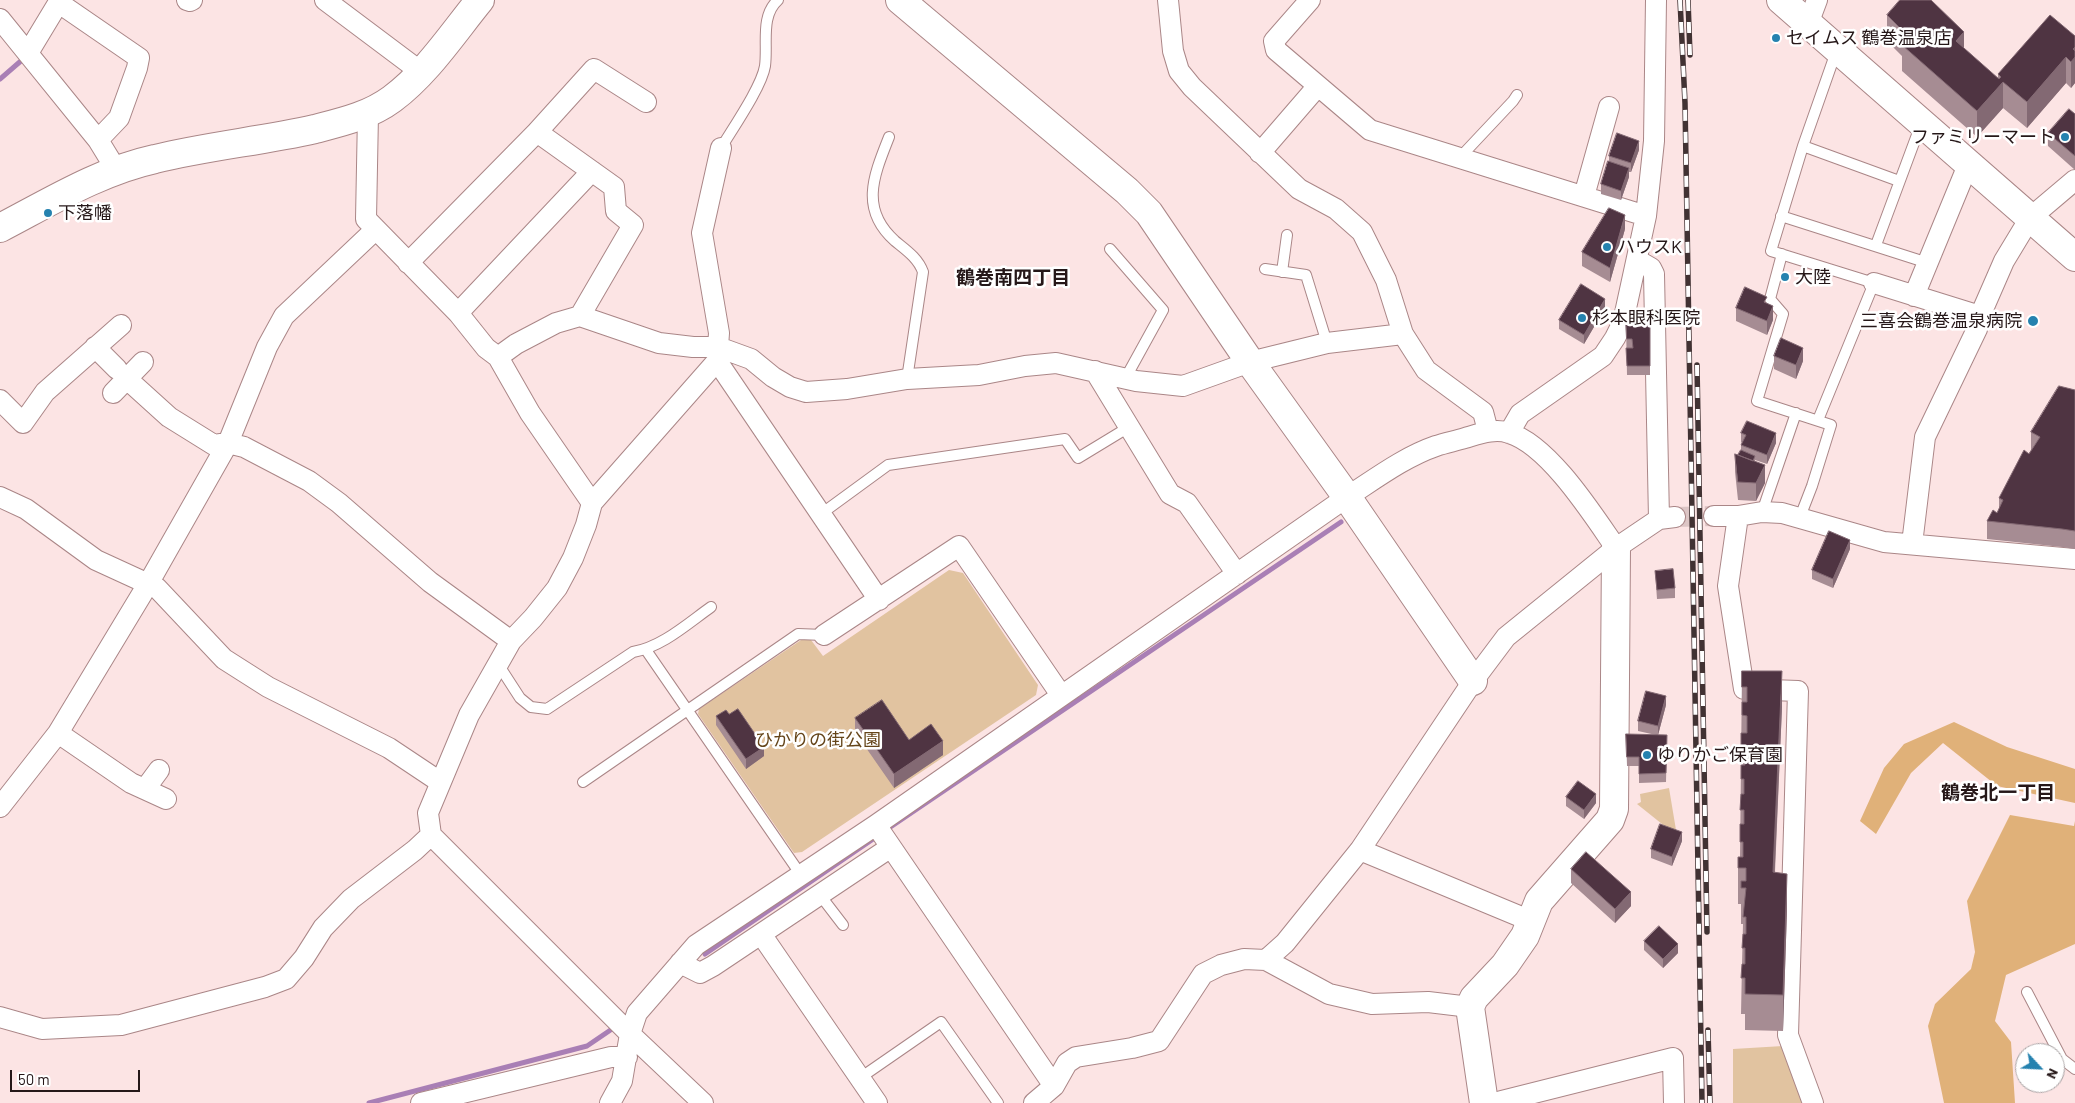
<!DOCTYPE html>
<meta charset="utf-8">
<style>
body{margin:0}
#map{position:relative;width:2075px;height:1103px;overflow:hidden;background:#fce4e4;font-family:Barlow,sans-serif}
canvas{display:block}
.north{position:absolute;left:2015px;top:1043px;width:50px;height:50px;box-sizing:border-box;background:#fff;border:1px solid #a8a2a3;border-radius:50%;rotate:115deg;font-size:14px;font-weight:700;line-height:20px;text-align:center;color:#251718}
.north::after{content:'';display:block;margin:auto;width:18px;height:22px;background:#2582af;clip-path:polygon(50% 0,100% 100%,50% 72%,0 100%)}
.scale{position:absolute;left:10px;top:1070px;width:130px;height:22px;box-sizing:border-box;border:2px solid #251718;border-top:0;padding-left:6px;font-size:15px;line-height:18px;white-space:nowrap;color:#251718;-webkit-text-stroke:4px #fff;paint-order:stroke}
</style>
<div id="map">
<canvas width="2075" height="1103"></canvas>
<div class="north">N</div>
<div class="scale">50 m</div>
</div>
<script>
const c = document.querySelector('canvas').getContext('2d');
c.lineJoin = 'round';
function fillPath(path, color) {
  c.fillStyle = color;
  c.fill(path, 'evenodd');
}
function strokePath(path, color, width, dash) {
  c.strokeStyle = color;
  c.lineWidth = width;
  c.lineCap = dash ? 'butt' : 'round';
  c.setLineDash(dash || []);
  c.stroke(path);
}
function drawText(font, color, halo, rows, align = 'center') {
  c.font = font + ' Barlow,"Noto Sans JP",sans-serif';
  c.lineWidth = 5;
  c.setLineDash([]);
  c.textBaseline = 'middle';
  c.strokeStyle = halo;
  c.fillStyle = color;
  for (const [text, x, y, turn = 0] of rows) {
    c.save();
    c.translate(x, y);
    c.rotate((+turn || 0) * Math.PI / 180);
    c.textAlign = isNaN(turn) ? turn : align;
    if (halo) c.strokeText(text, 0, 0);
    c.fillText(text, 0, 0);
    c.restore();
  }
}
fillPath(new Path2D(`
 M949,570L963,573L1038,685L1036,695L802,852L794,853L698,714L699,709L804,638L811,640L823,656Z
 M1669,788L1677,836L1637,804L1641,802L1640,794Z
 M1783,1046L1805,1103H1733V1049Z`), '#e1c3a0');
fillPath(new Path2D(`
 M1954,722L2007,747L2075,769V803L1997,786L1943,743L1911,773L1876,834L1860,821L1884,768L1904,744Z
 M2010,815L2074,826L2075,821V944L2006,975L1995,1021L2011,1042L2015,1103H1944L1928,1026L1935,1004L1971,969L1975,952L1967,901Z`), '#e0b179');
strokePath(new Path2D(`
 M0,79L22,60
 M886,830L1341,522
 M705,954L879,835
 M369,1103L587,1046L612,1029`), '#a97fb5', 5);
strokePath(new Path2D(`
 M1675,517L1714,516`), '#dcc5c5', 20, [20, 10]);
const lane = new Path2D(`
 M889,137C874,175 859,209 895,241C906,250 918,258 923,272L907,379
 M1803,146L1899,181
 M721,148C733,128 762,86 765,66C768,44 760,16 778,0
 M1461,160L1466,151L1513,101L1517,95
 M1781,216L1928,263
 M1876,245L1921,124
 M1110,249L1163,310L1125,379
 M1782,254L1770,299L1783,314L1757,401L1831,425L1812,486L1800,517
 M1265,269L1306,275L1327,343
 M1282,272L1287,235
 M1818,420L1874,283L1771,251L1803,146L1836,52
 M1762,512L1796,413
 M821,514L888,465L1065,439L1078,458L1129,427
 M646,650L801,875
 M498,664L520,698L531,707L547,709L633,652C662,647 687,624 711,607
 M583,782L798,634L824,635
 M820,895L843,925
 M2027,992L2062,1059L2075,1069
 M860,1078L941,1022L998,1103`);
const street = new Path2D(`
 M187,0L190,1L192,0
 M325,0L421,72
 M1168,0L1173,51L1179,71L1192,87L1299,189L1336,209L1362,232L1386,280L1403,334L1426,370L1483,412L1488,431
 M1310,0L1274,41L1276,50L1370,130L1646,216
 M59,3L139,58L137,68L119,118L98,140
 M0,19L98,140L117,171
 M1808,24L1817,0
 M28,53L60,0
 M368,114L366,219L458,313L486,348L498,357L530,413L592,503L586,525L573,558L557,588L533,618L511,641L469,715L428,813L431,835L630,1034L703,1103
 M537,132L594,69L646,102
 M1260,153L1317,87
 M1584,196L1609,107
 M1637,260L1651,268L1654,274L1659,519
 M408,263L537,132L614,187L616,211L633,225L580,316
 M1874,283L1980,316
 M1914,296L1968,165
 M458,313L592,171
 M95,347L117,369
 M498,357L516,344L556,323L580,316L659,343L693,347H718L751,359L773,377L790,387L806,392L847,389L907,379L979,375L1025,366L1056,363L1136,381L1183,386L1250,362L1327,343L1403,334
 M717,361L879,600
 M1095,371L1170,494L1187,503L1237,574
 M127,379L169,417L214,445L228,443L244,447L309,481L339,503L430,582L511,641
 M113,393L143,362
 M0,400L23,423L45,392L121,325
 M1509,433L1520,414L1603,356L1615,338L1623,322L1646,216L1654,141L1656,0
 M0,497L26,509L96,560L157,588L224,659L268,687L389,748L440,782
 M592,503L717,361L719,333L702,233L721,148
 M1714,516H1738L1762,512L1782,513L1884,542L2075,559
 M1738,516L1728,586L1744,689L1798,691L1788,1035L1813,1103
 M1912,544L1925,437L1977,329L1980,316L2004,261L2030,218L2075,180
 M824,635L959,546L1061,695
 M58,733L131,783L166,799
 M145,789L159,770
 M0,807L58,733L148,584L228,443L267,347L284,316L375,230
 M876,825L1054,1086
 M1360,850L1531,921
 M761,934L877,1103
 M1266,960L1329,994L1372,1004L1428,1002L1470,1007
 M680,963L700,973L713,966L891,847
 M0,1017L42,1029L121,1025L265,987L286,979L304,958L323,928L351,899L415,850L431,835
 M421,1103L611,1057H627
 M610,1103L622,1081L630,1034L637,1013L696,945L876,825L1347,497C1375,479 1404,457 1436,446C1445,443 1455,441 1465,438C1479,434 1495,428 1509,433C1549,445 1593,515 1616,548
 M1034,1103L1054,1086L1067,1063L1076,1057L1132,1048L1159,1041L1203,974L1221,965L1244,959L1266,960L1285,943L1360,850L1473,681L1506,637L1616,548L1659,519L1675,517
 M1494,1103L1673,1058L1674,1103`);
const secondary = new Path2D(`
 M900,0L1127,191L1149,213L1250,362L1347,497L1473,681
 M1781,0L2075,257
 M0,228C50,202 100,171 155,159C208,146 262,141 315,129C342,122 369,116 392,99C427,73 453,33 480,0
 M1484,1103L1470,1007L1474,998L1505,965L1525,936L1539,901L1610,820L1614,809L1616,548`);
strokePath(lane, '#aa8687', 12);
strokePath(street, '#aa8687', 22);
strokePath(secondary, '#aa8687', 30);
strokePath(lane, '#fff', 10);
strokePath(street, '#fff', 20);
strokePath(secondary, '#fff', 28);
const rail = new Path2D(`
 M1680,0L1685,103L1702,1103
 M1688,0L1690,55
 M1697,365L1707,932
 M1708,1030L1710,1103`);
strokePath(rail, '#413233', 5.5);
strokePath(rail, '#fff', 4, [11]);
fillPath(new Path2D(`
 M1887,15L1964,48L1998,79V74L2075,36V83L2071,88L2066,83L2027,128L2003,108L1977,137L1902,71V56L1887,41Z
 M2075,114V170L2048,146V133Z
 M1639,150L1631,172H1629V177L1621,200L1601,194V184L1609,161V156Z
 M1625,229L1610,282L1582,266V252Z
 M1767,303L1773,320L1767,335L1736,321V308Z
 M1605,308L1584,344L1559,329V320Z
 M1626,322H1650V375H1627Z
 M1774,356L1803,361L1796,379L1774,369Z
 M2075,390V549L2062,547L1987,539V521L1997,513L1999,509V498L2031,450V432Z
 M1741,433L1776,443L1767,464L1755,460V462L1765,483L1756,501L1738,500L1735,472V454L1738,455L1741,450V445L1742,443L1741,442Z
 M1850,549L1833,588L1812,579V570Z
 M1655,571L1675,588V598L1657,599Z
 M1742,671L1782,707L1775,872L1787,910L1783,1031L1745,1030V1014H1741L1742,964L1743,924H1741V904H1738V868L1740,857Z
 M1666,705L1658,735H1667L1666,782L1639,783V766H1627L1626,734L1656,735L1638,731V721Z
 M716,716L764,756L746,769L716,725Z
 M855,718L909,740L943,755L894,788L855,732Z
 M1566,797L1596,803L1584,819L1566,806Z
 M1682,841L1672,866L1651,858V849Z
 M1571,869L1631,906L1615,923L1571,883Z
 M1644,941L1678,953L1663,968L1644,950Z`), '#a68c93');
fillPath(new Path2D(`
 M1964,32V58L1956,41Z
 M2075,47V83L2071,88V62L2073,49Z
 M2066,57V83L2027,128V102Z
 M2003,82V108L1977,137V111Z
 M1639,141V150L1631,172V163Z
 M1629,168V177L1621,200V191Z
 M1625,215V229L1610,282V268Z
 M1605,299V308L1584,344V335Z
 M1773,306V320L1767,335V321Z
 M1803,348V361L1796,379V365Z
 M1776,433V443L1767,464V455Z
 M1765,465V483L1756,501V483Z
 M1850,540V549L1833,588V579Z
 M1782,671V707L1773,908V872Z
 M1666,696V705L1658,735V726Z
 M943,741V755L894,788V774Z
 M764,747V756L746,769V759Z
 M1596,794V803L1584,819V810Z
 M1682,832V841L1672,866V857Z
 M1787,874V910L1783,1031V995Z
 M1631,892V906L1615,923V909Z
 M1678,944V953L1663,968V959Z`), '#836973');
const building = new Path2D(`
 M1900,0H1931L1964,32L1956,41L1999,79L2001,77L1998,74L2050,15L2075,36V47L2073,49L2075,51V57L2071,62L2066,57L2027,102L2003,82L1977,111L1902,45L1909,37L1887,15Z
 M2069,109L2075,114V156L2048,133Z
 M1617,133L1639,141L1631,163L1609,156Z
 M1608,161L1629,168L1621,191L1601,184Z
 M1609,208L1625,215L1610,268L1582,252Z
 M1581,284L1605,299L1584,335L1559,320Z
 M1745,287L1767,297L1764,302L1773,306L1767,321L1736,308Z
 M1626,322H1650V366H1627L1626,348H1633L1632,339H1627Z
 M1781,338L1803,348L1796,365L1774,356Z
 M2059,386L2075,390V531L2062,529L1987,521L1993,510L1997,513L2003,500L1999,498L2024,450L2029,454L2040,437L2031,432Z
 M1747,421L1776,433L1767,455L1741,445L1746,435L1741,433Z
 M1741,450L1755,456L1753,461L1738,455Z
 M1735,454L1765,465L1756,483L1738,482Z
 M1829,531L1850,540L1833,579L1812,570Z
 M1673,569L1675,588L1657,590L1655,571Z
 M1742,671H1782L1773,872L1787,874L1783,995L1745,994V978H1741L1742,964H1745V948H1742L1743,934H1746V917H1743L1746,888H1741V881H1746V868H1738V857H1743V842H1740V824H1744V810H1740L1741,794H1744V779H1741V765H1745V748H1741V733H1747V716L1742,715V702H1747V687H1742Z
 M1646,691L1666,696L1658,726L1638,721Z
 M882,700L909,740L931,724L943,741L894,774L855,718Z
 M738,709L764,747L746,759L716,716L726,710L729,714Z
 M1626,734L1667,735L1666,773L1639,774V757H1627Z
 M1578,781L1596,794L1584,810L1566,797Z
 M1660,824L1682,832L1672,857L1651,849Z
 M1586,852L1631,892L1615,909L1571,869Z
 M1659,926L1678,944L1663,959L1644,941Z`);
fillPath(building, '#4f3442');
strokePath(building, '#836973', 1);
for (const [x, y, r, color] of [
 [1776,38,5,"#2582af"],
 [2065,137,5,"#2582af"],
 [48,213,5,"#2582af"],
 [1607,247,5,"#2582af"],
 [1785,277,5,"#2582af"],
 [1582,318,5,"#2582af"],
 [2033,321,6,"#2582af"],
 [1647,755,5,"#2582af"]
]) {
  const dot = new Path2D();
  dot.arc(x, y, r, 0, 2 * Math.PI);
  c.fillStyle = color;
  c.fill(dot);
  strokePath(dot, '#fff', 2);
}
drawText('18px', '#251718', '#fff', [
 ["セイムス 鶴巻温泉店",1786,38],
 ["ファミリーマート",2055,137,"right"],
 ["下落幡",58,213],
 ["ハウスK",1617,247],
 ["大陸",1795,277],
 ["杉本眼科医院",1592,318],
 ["三喜会鶴巻温泉病院",2022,321,"right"],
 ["ゆりかご保育園",1657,755]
], 'left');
drawText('18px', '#65451a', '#fff', [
 ["ひかりの街公園",818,740]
]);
drawText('bold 19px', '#251718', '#fff', [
 ["鶴巻南四丁目",1013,278],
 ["鶴巻北一丁目",1998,793]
]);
</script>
